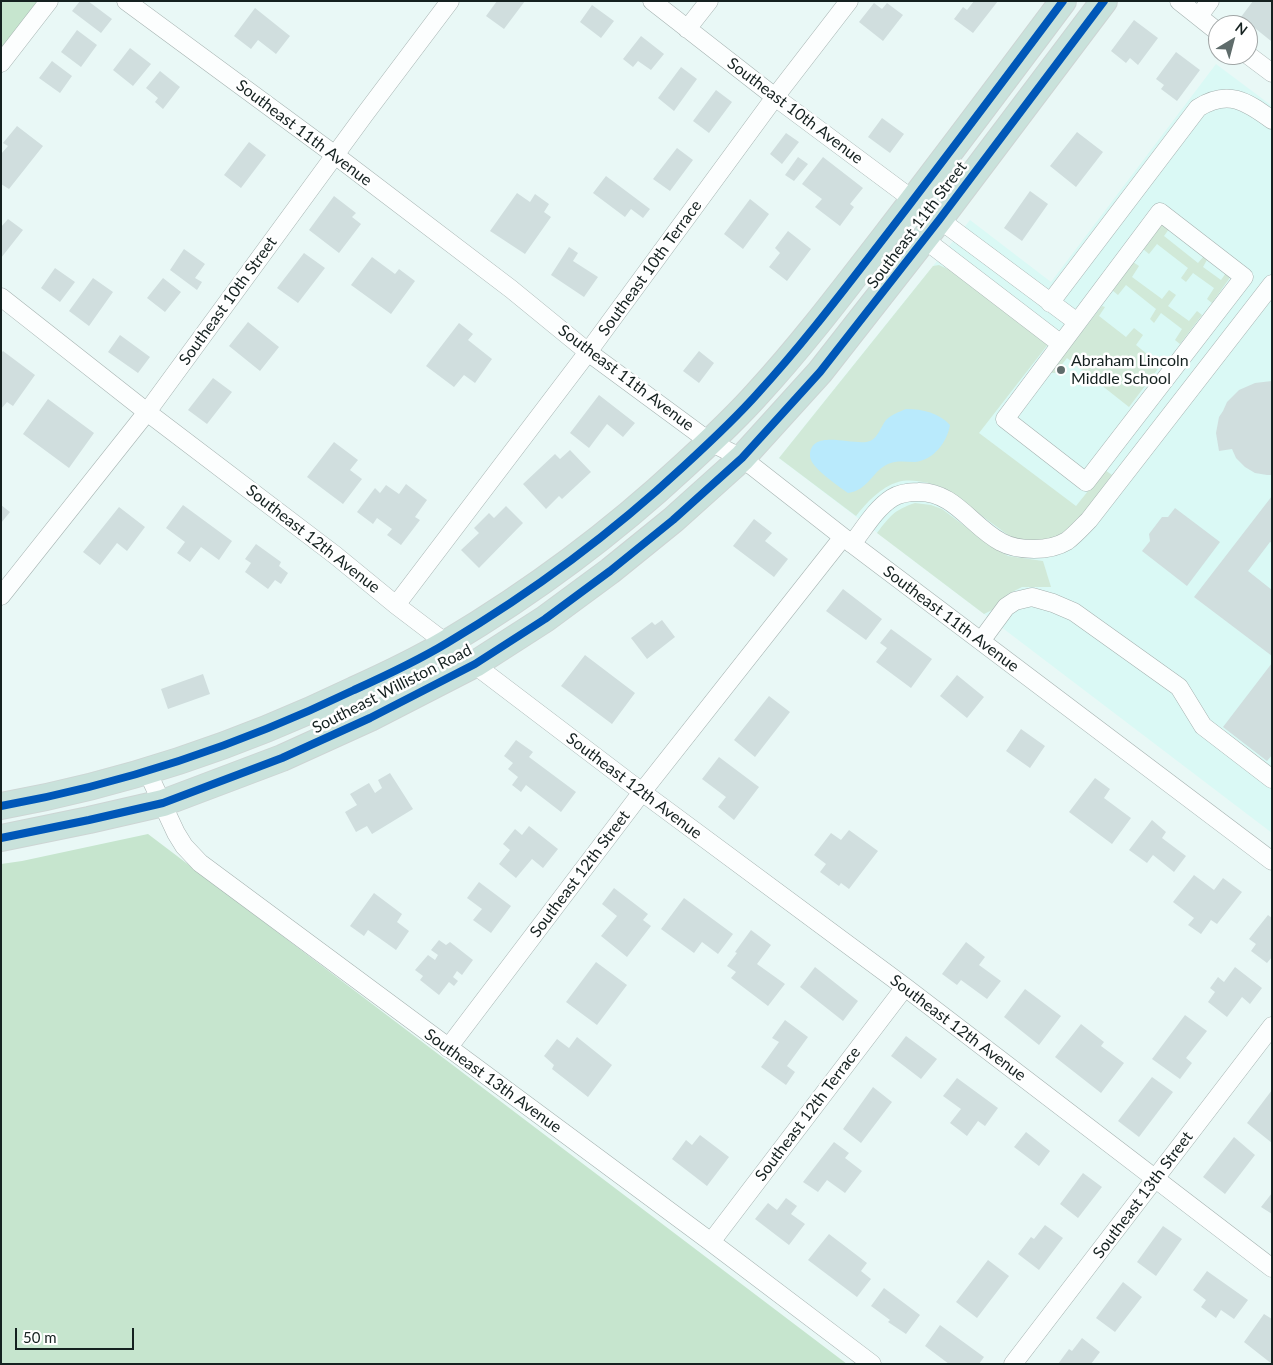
<!DOCTYPE html>
<style>
body{margin:0}
#map{position:relative;width:1273px;height:1365px;overflow:hidden;background:#e9f8f6;font-family:Lato,sans-serif}
canvas{display:block}
.frame{position:absolute;inset:0;border:2px solid #152120;pointer-events:none}
.north{position:absolute;left:1208px;top:15px;width:50px;height:50px;box-sizing:border-box;background:#fff;border:1px solid #a1a6a6;border-radius:50%;rotate:37deg;font-size:14px;font-weight:700;line-height:20px;text-align:center;color:#152120}
.north::after{content:'';display:block;margin:auto;width:18px;height:22px;background:#5f6c6b;clip-path:polygon(50% 0,100% 100%,50% 72%,0 100%)}
.scale{position:absolute;left:15px;top:1328px;width:119px;height:22px;box-sizing:border-box;border:2px solid #152120;border-top:0;padding-left:6px;font-size:15px;line-height:18px;white-space:nowrap;color:#152120;-webkit-text-stroke:4px #fff;paint-order:stroke}
</style>
<div id="map">
<canvas width="1273" height="1365"></canvas>
<div class="frame"></div>
<div class="north">N</div>
<div class="scale">50 m</div>
</div>
<script>
const c = document.querySelector('canvas').getContext('2d');
c.lineJoin = 'round';
function fillPath(path, color) {
  c.fillStyle = color;
  c.fill(path, 'evenodd');
}
function strokePath(path, color, width, dash) {
  c.strokeStyle = color;
  c.lineWidth = width;
  c.lineCap = dash ? 'butt' : 'round';
  c.setLineDash(dash || []);
  c.stroke(path);
}
function drawText(font, color, halo, rows, align = 'center') {
  c.font = font + ' Lato,sans-serif';
  c.lineWidth = 5;
  c.setLineDash([]);
  c.textBaseline = 'middle';
  c.strokeStyle = halo;
  c.fillStyle = color;
  for (const [text, x, y, turn = 0] of rows) {
    c.save();
    c.translate(x, y);
    c.rotate((+turn || 0) * Math.PI / 180);
    c.textAlign = isNaN(turn) ? turn : align;
    if (halo) c.strokeText(text, 0, 0);
    c.fillText(text, 0, 0);
    c.restore();
  }
}
fillPath(new Path2D(`
 M1216,64L1272,106V833L779,458L970,220L1051,282Z`), '#daf9f5');
fillPath(new Path2D(`
 M1161,224L1169,229L1164,236L1198,263L1204,256L1208,258L1203,267L1221,280L1226,273L1231,276L1212,303L1207,299L1214,288L1193,273L1186,282L1181,278L1188,268L1157,244L1149,254L1143,249Z
 M1133,262L1139,266L1132,277L1162,299L1169,290L1176,295L1168,306L1189,321L1197,311L1202,315L1180,344L1175,340L1182,329L1161,313L1154,323L1150,319L1156,309L1126,285L1118,295L1112,290Z
 M939,265L952,271L1049,343L979,433L1076,506L1105,470L1112,475C1085,511 1061,559 1008,535L944,488C931,483 912,478 898,482C881,487 866,503 856,516L779,458L933,266Z
 M1102,306L1105,307L1099,316L1126,337L1134,328L1143,335L1136,345L1158,363L1164,356L1167,357L1129,407L1067,358L1055,373H1052V370Z
 M915,503L931,505L942,509L994,548L1008,556L1043,561L1051,587H1022L1008,594L994,609L984,614L877,533C890,516 894,510 915,503Z`), '#d1e9d8');
fillPath(new Path2D(`
 M1,1H38L1,50Z
 M148,834L847,1364H1V864L22,861Z`), '#c6e5ce');
fillPath(new Path2D(`
 M906,409C923,409 939,413 950,425C947,442 934,460 915,462C906,462 897,460 888,464C872,471 869,490 848,493C838,486 810,467 810,456C810,427 855,447 870,441C878,438 881,426 886,420C892,414 899,412 906,409Z`), '#b9eafc');
fillPath(new Path2D(`
 M80,1H88L112,19L101,33L72,11Z
 M497,1H525L504,29L486,16Z
 M974,1H998L973,33L954,19L963,7L967,10Z
 M1253,1H1272L1271,41L1241,17Z
 M874,3L882,9L887,3L903,15L883,41L859,22Z
 M592,5L614,21L601,38L580,22Z
 M255,8L290,36L276,54L258,40L251,49L234,36Z
 M1134,20L1158,38L1138,65L1130,58L1126,63L1111,51Z
 M77,30L97,45L81,67L61,52Z
 M641,36L664,54L651,70L638,61L633,67L623,59Z
 M130,48L151,64L133,86L113,70Z
 M1176,52L1200,70L1177,101L1161,89L1164,85L1156,79Z
 M52,61L72,76L60,93L39,78Z
 M681,67L697,79L674,111L658,98Z
 M160,71L180,87L163,109L155,102L158,98L146,88Z
 M716,90L732,102L709,133L693,121Z
 M882,118L904,134L890,153L868,137Z
 M17,126L43,146L9,189L1,184V154L8,146L3,143Z
 M1077,132L1103,152L1076,187L1050,166Z
 M786,133L799,142L782,164L770,154Z
 M249,142L266,155L241,188L224,175Z
 M677,148L693,160L670,191L653,179Z
 M798,157L808,164L794,181L785,175Z
 M823,157L863,188L850,204L854,207L840,226L815,207L822,199L802,184Z
 M606,176L650,209L643,218L631,209L625,217L593,193Z
 M1030,191L1048,204L1022,241L1004,228Z
 M517,193L530,202L535,194L549,204L544,212L551,217L525,254L490,231Z
 M334,196L356,213L352,217L361,224L339,253L309,230Z
 M750,199L769,214L743,249L724,234Z
 M8,219L23,230L1,258V227Z
 M788,231L811,249L787,281L769,267L780,253L775,248Z
 M569,247L578,253L573,261L598,277L584,297L551,275Z
 M184,249L205,264L195,278L202,282L197,290L170,270Z
 M304,253L325,268L298,303L277,288Z
 M372,257L395,274L399,269L415,281L391,314L351,285Z
 M55,268L75,282L60,302L41,288Z
 M93,278L113,292L89,326L69,311Z
 M163,278L181,292L165,312L147,298Z
 M248,322L279,347L260,371L229,346Z
 M459,323L473,334L468,340L492,359L475,383L464,375L454,387L426,366Z
 M120,335L150,357L138,373L108,352Z
 M3,351L35,375L13,406L7,402L1,409V353Z
 M699,351L714,363L699,383L683,371Z
 M213,378L232,392L207,424L188,410Z
 M1272,381V475H1267L1255,473L1245,467L1236,458L1232,449L1219,451L1216,433L1219,417L1223,411L1227,402L1239,390L1255,383Z
 M599,395L635,423L623,437L607,424L589,448L570,433Z
 M48,399L94,433L69,468L23,434Z
 M334,442L358,460L350,470L362,479L343,504L307,477Z
 M570,450L591,472L562,499L559,496L546,509L523,484L555,454L560,459Z
 M406,484L427,500L415,517L420,520L401,545L387,535L392,529L377,518L373,524L357,512L375,488L380,493L386,485L399,494Z
 M1272,496V543L1270,542L1248,571L1272,590V656L1194,597Z
 M1,505L10,512L1,523Z
 M183,505L232,541L219,560L201,547L190,562L177,553L185,542L166,528Z
 M506,506L523,523L479,568L461,550L479,533L474,528L489,513L494,518Z
 M119,507L145,527L127,551L117,543L100,565L83,552Z
 M1175,508L1220,542L1187,586L1142,551L1150,541L1149,534L1162,517H1168Z
 M754,519L772,533L765,541L788,559L774,577L733,546Z
 M256,544L281,562L279,566L288,573L281,584L275,580L268,589L245,572L251,563L245,559Z
 M843,589L882,619L866,640L826,611Z
 M662,620L675,637L647,659L631,638L652,622L655,625Z
 M891,629L932,659L911,688L876,662L887,648L880,643Z
 M585,655L635,693L612,724L561,686Z
 M1272,663V755L1267,761L1223,727Z
 M203,674L210,694L168,709L161,689Z
 M957,675L984,697L967,718L940,696Z
 M769,696L790,712L755,757L734,740Z
 M1021,729L1045,746L1030,768L1006,751Z
 M516,740L533,752L529,757L576,792L561,812L526,785L521,792L512,785L518,777L508,769L513,763L504,756Z
 M719,757L759,787L734,820L718,807L726,797L702,779Z
 M390,773L413,809L372,834L367,826L356,832L345,812L357,805L350,794L369,783L375,793L382,788L378,780Z
 M1095,778L1110,789L1104,798L1131,818L1112,844L1069,812Z
 M1152,820L1166,832L1162,838L1186,856L1174,872L1153,855L1147,863L1129,850Z
 M529,826L558,849L543,868L532,859L516,878L499,864L510,850L503,844L515,829L522,835Z
 M849,830L878,851L849,889L841,883L839,886L820,872L826,864L814,855L831,833L841,840Z
 M1194,875L1214,890L1223,878L1242,892L1217,924L1211,920L1201,934L1188,925L1194,918L1173,902Z
 M479,882L511,906L491,933L473,920L482,909L467,898Z
 M614,888L648,914L643,920L651,926L627,957L601,936L617,916L602,904Z
 M374,893L402,914L397,922L409,931L396,950L368,930L364,936L350,926Z
 M684,898L733,934L718,954L702,942L694,953L661,929Z
 M1268,915L1272,918V957L1267,963L1251,951L1256,944L1249,939Z
 M751,930L771,945L757,964L785,984L768,1006L731,978L736,972L727,966L737,953L735,952Z
 M439,940L446,945L450,942L473,960L462,975L457,971L453,977L458,981L454,986L449,982L439,995L420,980L423,976L415,970L428,955L435,960L438,955L431,950Z
 M966,942L985,957L979,965L1001,981L987,999L961,980L957,985L942,974Z
 M596,962L627,985L597,1025L566,1002Z
 M815,967L858,1001L843,1021L800,987Z
 M1235,967L1262,988L1250,1004L1242,997L1227,1017L1208,1002L1215,992L1210,988L1218,977L1224,982Z
 M1025,989L1061,1016L1039,1045L1004,1017Z
 M1185,1015L1207,1031L1186,1058L1192,1063L1180,1079L1152,1059Z
 M785,1020L808,1037L787,1066L795,1072L786,1085L761,1067L779,1042L772,1038Z
 M1081,1024L1104,1042L1101,1046L1124,1063L1101,1093L1055,1057Z
 M906,1036L937,1059L921,1079L891,1056Z
 M577,1037L612,1065L588,1097L552,1069L554,1065L544,1056L557,1039L569,1048Z
 M1152,1077L1173,1092L1139,1137L1118,1121Z
 M957,1078L998,1108L985,1126L978,1121L967,1136L950,1123L961,1109L943,1096Z
 M873,1087L892,1102L861,1143L843,1129Z
 M1272,1090V1143L1247,1123Z
 M1026,1132L1050,1151L1039,1166L1014,1147Z
 M700,1135L729,1157L707,1186L672,1159L686,1140L692,1145Z
 M1234,1137L1255,1155L1225,1194L1203,1177Z
 M834,1142L849,1153L845,1158L862,1171L845,1193L827,1180L818,1192L803,1182Z
 M1083,1173L1102,1187L1078,1218L1060,1204Z
 M1272,1193V1214L1261,1207Z
 M786,1198L797,1206L791,1214L805,1224L789,1245L755,1219L768,1203L777,1210Z
 M1045,1225L1063,1238L1039,1270L1018,1254L1031,1237L1034,1239Z
 M1163,1226L1182,1239L1156,1276L1137,1262Z
 M829,1234L867,1263L861,1271L871,1279L857,1297L808,1260Z
 M988,1260L1009,1276L977,1318L956,1302Z
 M1207,1271L1248,1300L1234,1319L1221,1310L1216,1318L1201,1307L1206,1300L1193,1290Z
 M1123,1282L1142,1297L1115,1332L1096,1318Z
 M884,1288L920,1315L906,1334L888,1322L890,1320L871,1306Z
 M1264,1314L1272,1319V1364L1244,1342Z
 M940,1325L984,1357L979,1364H949L925,1346Z
 M1082,1338L1100,1352L1091,1364H1058L1069,1349L1072,1351Z`), '#d0dede');
const minor = new Path2D(`
 M126,1L335,155L511,289L588,352L710,442L742,458L843,537L1272,861
 M652,1L775,97L1077,322
 M1179,1L1218,32
 M1199,16L1210,1
 M687,29L709,1
 M1248,55L1272,73
 M1,63L49,1
 M1160,212L1244,277L1086,482L1005,419Z
 M924,239L1061,344
 M1,297L147,412L335,555L396,605L642,792L905,987L1272,1268
 M1050,303L1198,108C1228,89 1246,101 1272,120
 M852,544C864,529 875,509 892,498C900,493 908,492 918,492C954,491 972,527 1001,542C1010,547 1023,549 1034,549C1045,549 1057,547 1067,541C1075,535 1082,527 1089,520L1272,284
 M1,596L147,412L365,114L450,1
 M396,605L588,352L775,97L849,1
 M981,641L1006,607L1015,601L1032,597L1053,603L1074,612L1179,687L1203,726L1272,779
 M147,771L176,833L184,846L200,863L711,1242L872,1364
 M448,1048L642,792L843,537
 M711,1242L905,987
 M1013,1364L1272,1026`);
const highway = new Path2D(`
 M1,806C124,784 242,744 354,690C385,676 417,661 447,643C531,593 612,533 684,466C709,443 735,419 758,393C803,344 843,291 884,238C944,160 1004,80 1063,1
 M1,838L89,820L163,803L282,758L370,718L475,664L545,619L610,571L673,520L742,458L820,372L939,220L1104,1`);
strokePath(minor, '#a5b2b0', 19);
strokePath(highway, '#cdd5d4', 28);
strokePath(minor, '#fcfefe', 18);
strokePath(highway, '#c9e2db', 26);
strokePath(new Path2D(`
 M1,806C124,784 242,744 354,690C385,676 417,661 447,643C531,593 612,533 684,466C709,443 735,419 758,393C803,344 843,291 884,238C944,160 1004,80 1063,1
 M1,838L89,820L163,803L282,758L370,718L475,664L545,619L610,571L673,520L742,458L820,372L939,220L1104,1`), '#0057b8', 8);
for (const [x, y, r, color] of [
 [1061,370,5,"#5f6c6b"]
]) {
  const dot = new Path2D();
  dot.arc(x, y, r, 0, 2 * Math.PI);
  c.fillStyle = color;
  c.fill(dot);
  strokePath(dot, '#fff', 2);
}
drawText('16px', '#152120', '#fff', [
 ["Southeast 10th Avenue",795,111,37],
 ["Southeast 11th Avenue",304,133,37],
 ["Southeast 11th Street",917,225,-53],
 ["Southeast 10th Terrace",650,268,-54],
 ["Southeast 10th Street",228,301,-54],
 ["Southeast 11th Avenue",626,378,37],
 ["Southeast 12th Avenue",313,539,38],
 ["Southeast 11th Avenue",951,619,37],
 ["Southeast Williston Road",392,689,-27],
 ["Southeast 12th Avenue",634,786,37],
 ["Southeast 12th Street",580,874,-53],
 ["Southeast 12th Avenue",958,1028,37],
 ["Southeast 13th Avenue",493,1081,36],
 ["Southeast 12th Terrace",808,1114,-53],
 ["Southeast 13th Street",1143,1195,-53]
]);
drawText('16px', '#152120', '#fff', [
 ["Abraham Lincoln",1071,361],
 ["Middle School",1071,379]
], 'left');
</script>
